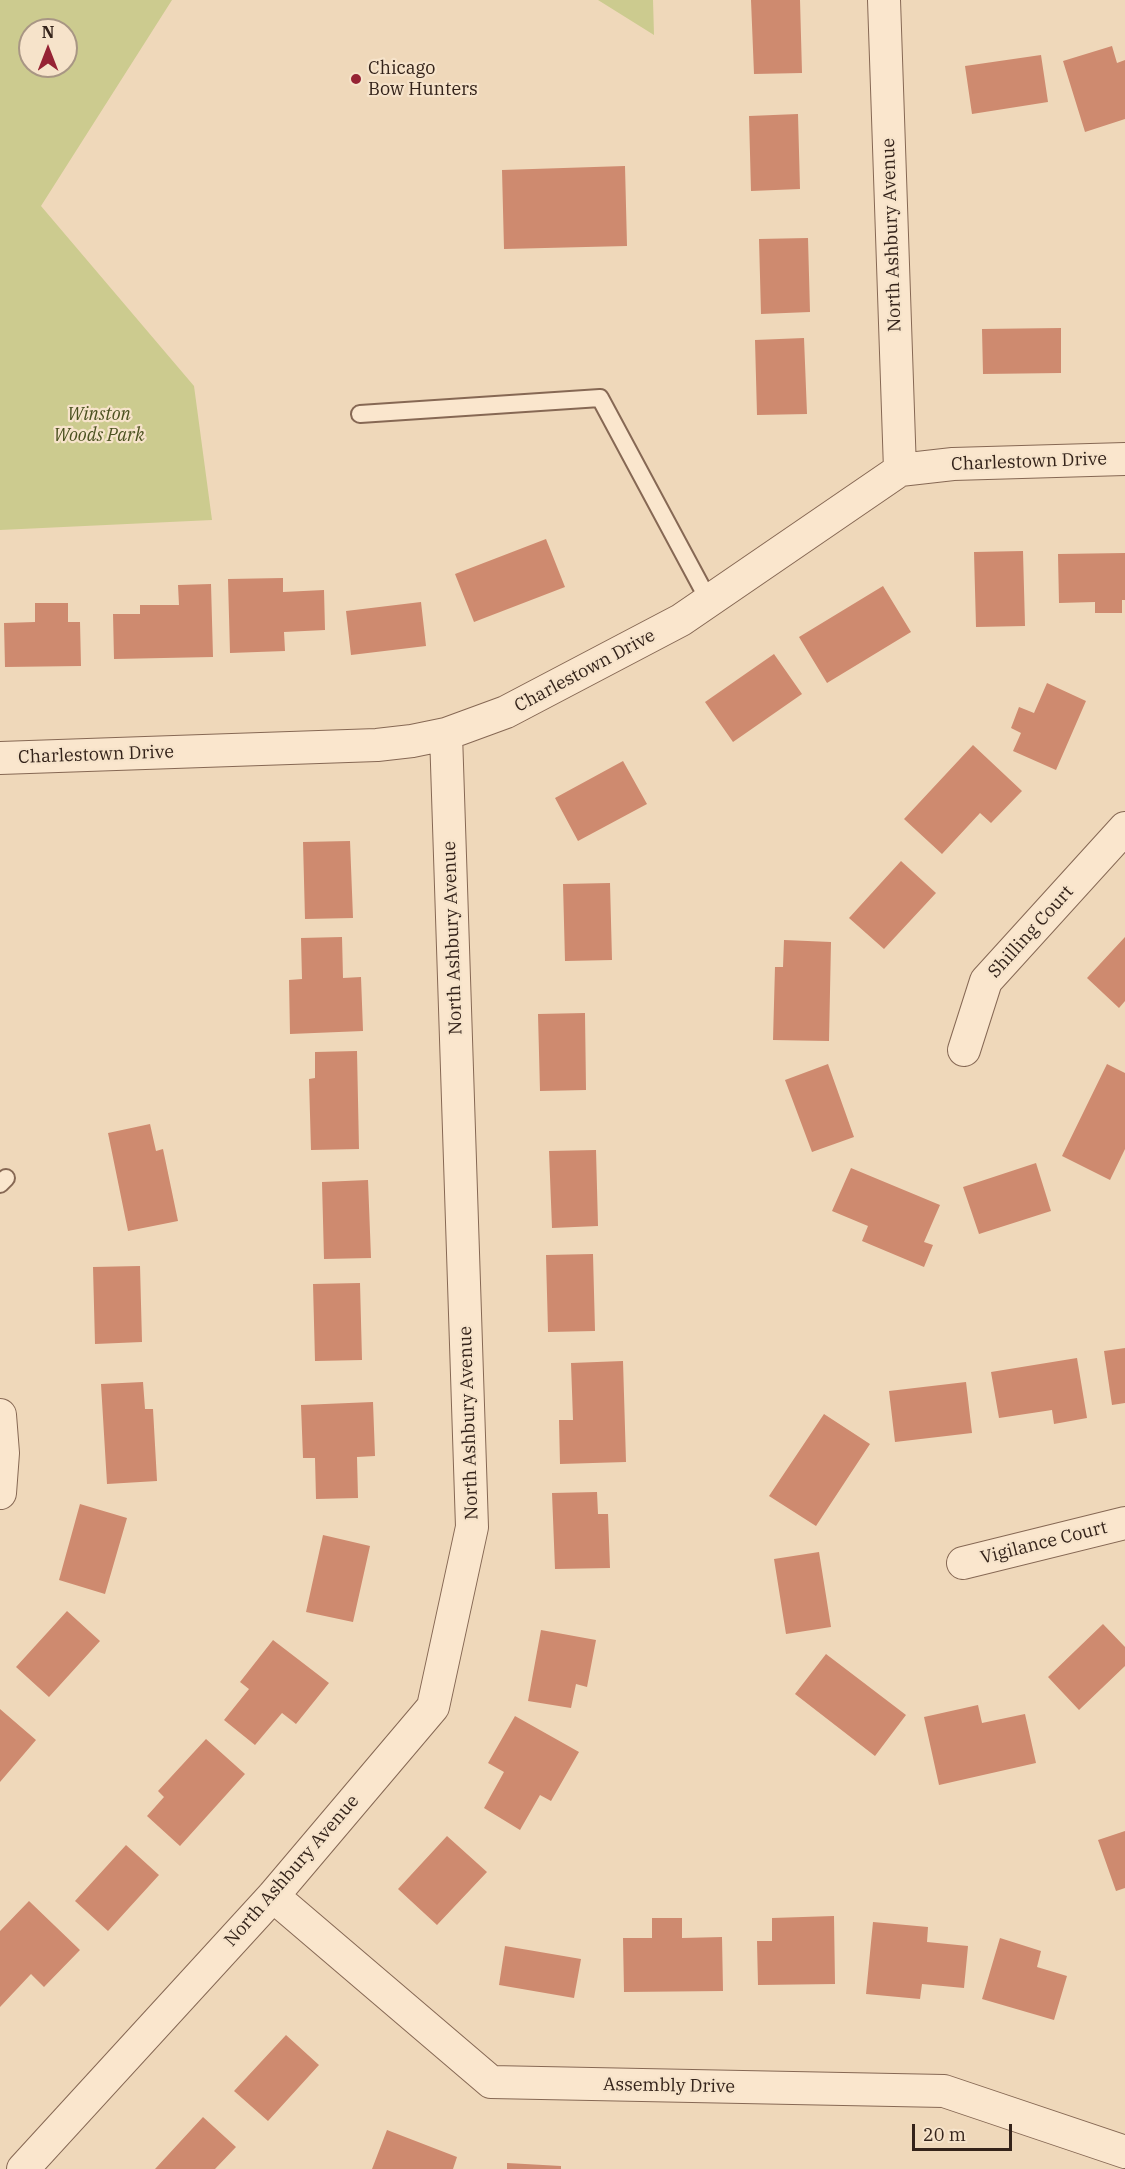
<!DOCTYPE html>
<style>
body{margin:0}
#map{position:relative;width:1125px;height:2169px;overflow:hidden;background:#efd8ba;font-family:"IBM Plex Serif",serif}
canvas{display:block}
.north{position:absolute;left:18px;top:18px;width:60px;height:60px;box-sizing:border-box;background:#f6e3ca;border:2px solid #a89684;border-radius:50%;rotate:0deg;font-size:16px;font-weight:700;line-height:24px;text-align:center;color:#34231a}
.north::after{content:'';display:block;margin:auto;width:21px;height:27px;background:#962334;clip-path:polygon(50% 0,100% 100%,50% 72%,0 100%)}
.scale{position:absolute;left:912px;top:2124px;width:100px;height:27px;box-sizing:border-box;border:3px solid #34231a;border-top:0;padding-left:8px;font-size:18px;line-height:21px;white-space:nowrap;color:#34231a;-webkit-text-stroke:4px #f6e3ca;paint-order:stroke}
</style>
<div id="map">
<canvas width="1125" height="2169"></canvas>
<div class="north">N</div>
<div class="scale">20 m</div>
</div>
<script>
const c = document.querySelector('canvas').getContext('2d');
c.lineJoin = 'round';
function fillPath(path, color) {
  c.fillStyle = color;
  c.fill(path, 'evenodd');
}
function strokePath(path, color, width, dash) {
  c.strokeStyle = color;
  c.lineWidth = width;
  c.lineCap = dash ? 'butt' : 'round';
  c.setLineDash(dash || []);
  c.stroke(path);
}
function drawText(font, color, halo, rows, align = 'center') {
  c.font = font + ' "IBM Plex Serif",serif';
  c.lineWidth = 4.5;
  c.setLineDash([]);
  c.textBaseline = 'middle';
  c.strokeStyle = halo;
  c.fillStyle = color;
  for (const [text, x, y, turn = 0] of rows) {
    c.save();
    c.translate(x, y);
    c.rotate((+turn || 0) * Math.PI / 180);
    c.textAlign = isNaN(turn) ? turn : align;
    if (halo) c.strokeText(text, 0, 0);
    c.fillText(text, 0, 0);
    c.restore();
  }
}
fillPath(new Path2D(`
 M0,0H172L41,206L194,386L212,520L0,530ZM30,30H66V66H30Z
 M598,0H653L654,35Z`), '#cccb8f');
fillPath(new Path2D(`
 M751,0H800L802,73L754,74Z
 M1112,46L1117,63L1125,60V119L1085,132L1063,61Z
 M1041,55L1048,102L972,114L965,66Z
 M798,114L800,189L751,191L749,116Z
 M625,166L627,246L504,249L502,170Z
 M808,238L810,312L761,314L759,239Z
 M1061,328V373L983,374L982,329Z
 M804,338L807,414L757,415L755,340Z
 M546,539L565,587L474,622L455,574Z
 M1023,551L1025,626L976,627L974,552Z
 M1125,553V600H1122V613H1095V602L1059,603L1058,554Z
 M283,578V592L324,590L325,630L284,632L285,651L230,653L228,579Z
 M211,584L213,657L114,659L113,614H140V605H179L178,585Z
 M883,586L911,632L827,683L799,637Z
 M421,602L426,646L351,655L346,611Z
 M35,603H68V622H80L81,666L5,667L4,623L35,622Z
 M774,654L802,694L733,742L705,702Z
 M1047,683L1086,701L1056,770L1013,751L1021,733L1011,728L1019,707L1034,713Z
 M973,745L1022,791L991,823L980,813L942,854L904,819Z
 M623,761L647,804L578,841L555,798Z
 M350,841L353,918L305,919L303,842Z
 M901,861L936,893L884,949L849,918Z
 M610,883L612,960L565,961L563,884Z
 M342,937L343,978L361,977L363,1031L290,1034L289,980L302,979L301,938Z
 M1125,937V1001L1119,1008L1087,978Z
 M784,940L831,942L829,1041L773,1040L775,967H783Z
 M585,1013L586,1090L540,1091L538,1014Z
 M357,1051L359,1149L311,1150L309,1079L315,1078V1052Z
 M828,1064L854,1137L812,1152L785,1080Z
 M1107,1064L1125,1073V1149L1110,1180L1062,1156Z
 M150,1124L156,1151L163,1149L178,1221L128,1231L108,1133Z
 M596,1150L598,1226L552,1228L549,1151Z
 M1036,1163L1051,1211L979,1234L963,1187Z
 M851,1168L940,1205L924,1242L933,1245L924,1267L862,1241L868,1226L832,1211Z
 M368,1180L371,1258L324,1259L322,1182Z
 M593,1254L595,1331L548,1332L546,1255Z
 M140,1266L142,1342L95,1344L93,1267Z
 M360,1283L362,1360L315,1361L313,1284Z
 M1125,1348V1403L1112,1405L1104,1351Z
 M1077,1358L1087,1418L1054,1424L1052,1410L999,1418L991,1372Z
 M623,1361L626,1462L560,1464L559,1420H573L571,1363Z
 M143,1382L145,1409H153L157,1481L107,1484L101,1384Z
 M966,1382L972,1433L895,1442L889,1391Z
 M373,1402L375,1456L357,1457L358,1498L316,1499L315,1458H303L301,1405Z
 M824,1414L870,1444L816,1526L769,1496Z
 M597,1492L598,1514H608L610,1568L555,1569L552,1493Z
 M80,1504L127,1518L105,1594L59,1580Z
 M323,1535L370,1546L353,1622L306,1612Z
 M819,1552L831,1627L786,1634L774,1559Z
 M67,1611L100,1641L49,1697L16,1667Z
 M1103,1624L1125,1647V1666L1079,1710L1048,1677Z
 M541,1630L596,1640L587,1687L576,1684L571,1708L528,1701Z
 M273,1640L329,1683L296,1724L282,1713L255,1745L224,1720L249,1689L240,1682Z
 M826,1654L906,1715L875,1756L795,1694Z
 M978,1705L982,1723L1025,1714L1036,1763L939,1785L924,1717Z
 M0,1709L36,1740L0,1782Z
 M515,1716L579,1752L551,1801L540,1795L520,1830L484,1808L504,1772L488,1763Z
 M206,1739L245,1774L180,1846L147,1816L164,1797L158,1791Z
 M1125,1831V1888L1116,1891L1098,1840Z
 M447,1836L487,1872L437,1925L398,1889Z
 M126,1845L159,1875L108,1931L75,1901Z
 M29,1901L80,1950L44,1987L31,1974L0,2007V1931Z
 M834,1916L835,1984L758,1985L757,1941H772V1918Z
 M652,1918H682V1938L722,1937L723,1991L624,1992L623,1938H652Z
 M873,1922L928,1927L927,1942L968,1946L964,1988L922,1984L920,1999L866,1994Z
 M1000,1938L1041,1951L1037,1967L1067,1976L1054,2020L982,1999Z
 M505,1946L581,1959L574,1998L499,1985Z
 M286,2035L319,2065L268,2121L234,2091Z
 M203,2117L236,2147L215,2169H155Z
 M387,2130L457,2157L453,2169H372Z
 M507,2163L561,2166V2169H507Z`), '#ce8a6f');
const lane = new Path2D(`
 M360,414L600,398L709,601
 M0,1184L6,1178`);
const street = new Path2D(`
 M884,0L900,470
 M0,758L377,745L412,741L446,734L506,712L681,620L900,470L953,464L1125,459
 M964,1050L986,981L1125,828
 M0,1415L3,1453L0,1493
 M963,1563L1125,1523
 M273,1896L491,2082L944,2091L1125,2152
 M23,2169L273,1896L433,1707L472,1527L446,734`);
strokePath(lane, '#866854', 20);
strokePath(street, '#866854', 34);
strokePath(lane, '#fae6cd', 16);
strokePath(street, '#fae6cd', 32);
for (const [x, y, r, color] of [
 [356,79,6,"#962334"]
]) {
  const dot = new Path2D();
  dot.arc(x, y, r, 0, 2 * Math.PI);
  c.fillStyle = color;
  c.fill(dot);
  strokePath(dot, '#f6e3ca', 2);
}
drawText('18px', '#34231a', '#f6e3ca', [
 ["Chicago",368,69],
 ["Bow Hunters",368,90]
], 'left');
drawText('18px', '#34231a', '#f6e3ca', [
 ["North Ashbury Avenue",892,235,-92],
 ["Charlestown Drive",1029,462,-2],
 ["Charlestown Drive",585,671,-28],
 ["Charlestown Drive",96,755,-2],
 ["Shilling Court",1031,932,-48],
 ["North Ashbury Avenue",453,938,-92],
 ["North Ashbury Avenue",469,1423,-92],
 ["Vigilance Court",1044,1543,-14],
 ["North Ashbury Avenue",292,1871,-49],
 ["Assembly Drive",669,2086,1]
]);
drawText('italic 18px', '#4b5120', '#f6e3ca', [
 ["Winston",99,415],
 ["Woods Park",99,436]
]);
</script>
